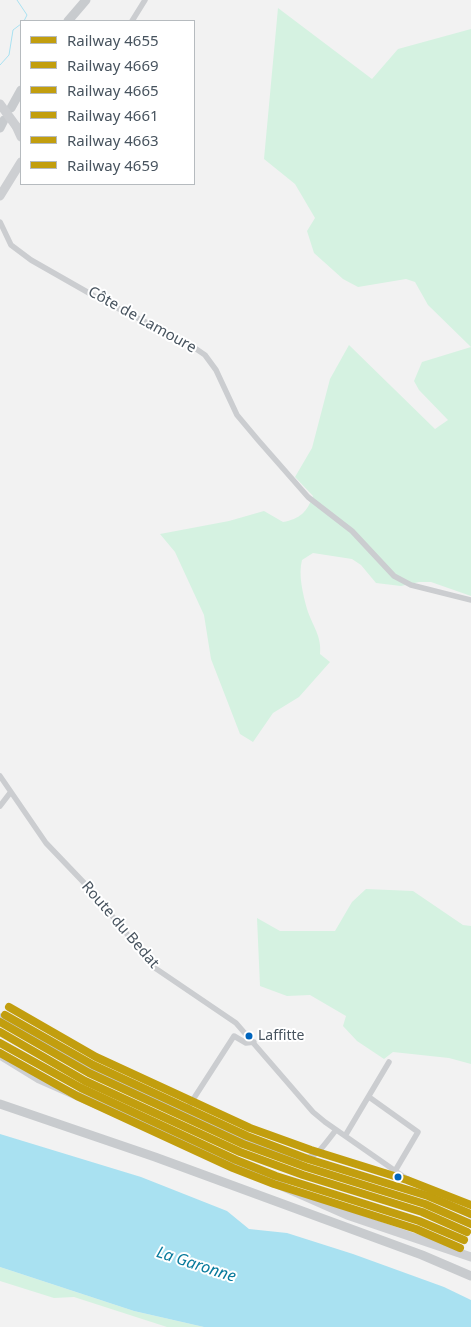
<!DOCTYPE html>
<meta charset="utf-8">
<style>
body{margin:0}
#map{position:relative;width:471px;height:1327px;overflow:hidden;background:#f2f2f2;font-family:"Noto Sans",sans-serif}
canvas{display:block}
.legend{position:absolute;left:20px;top:20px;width:175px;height:165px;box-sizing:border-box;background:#fff;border:1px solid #b6bbbf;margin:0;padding:6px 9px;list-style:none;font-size:15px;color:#48545f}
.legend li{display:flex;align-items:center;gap:10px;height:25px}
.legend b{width:25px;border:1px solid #b6bbbf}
</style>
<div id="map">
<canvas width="471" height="1327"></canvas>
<ul class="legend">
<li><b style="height:6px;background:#c29e0e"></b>Railway 4655</li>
<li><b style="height:6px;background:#c29e0e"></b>Railway 4669</li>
<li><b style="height:6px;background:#c29e0e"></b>Railway 4665</li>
<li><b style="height:6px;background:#c29e0e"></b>Railway 4661</li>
<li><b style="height:6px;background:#c29e0e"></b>Railway 4663</li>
<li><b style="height:6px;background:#c29e0e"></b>Railway 4659</li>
</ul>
</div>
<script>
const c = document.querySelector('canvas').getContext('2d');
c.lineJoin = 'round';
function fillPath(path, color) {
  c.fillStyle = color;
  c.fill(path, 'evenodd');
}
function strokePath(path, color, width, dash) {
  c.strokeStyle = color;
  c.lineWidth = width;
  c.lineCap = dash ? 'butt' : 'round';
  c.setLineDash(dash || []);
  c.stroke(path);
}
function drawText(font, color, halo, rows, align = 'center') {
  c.font = font + ' "Noto Sans",sans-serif';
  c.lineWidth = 4;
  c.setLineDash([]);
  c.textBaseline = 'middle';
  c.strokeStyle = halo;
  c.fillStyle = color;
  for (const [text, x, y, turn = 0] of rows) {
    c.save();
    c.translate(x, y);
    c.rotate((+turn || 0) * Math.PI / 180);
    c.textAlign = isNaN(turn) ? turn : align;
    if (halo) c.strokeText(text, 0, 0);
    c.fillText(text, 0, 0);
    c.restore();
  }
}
fillPath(new Path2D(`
 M278,8L372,79L398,49L471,29V596L431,582H419L401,586L376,583L361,565L352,559L313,553L302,560C298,575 303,594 307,609C312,625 322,636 320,654L330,662L299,697L273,713L253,742L240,734L211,659L204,615L175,552L160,534L229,521L264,511L283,522C300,519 307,512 313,496L295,477L312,448L330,379L349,345L435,429L448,420L419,390L414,381L422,362L471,347L428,305L415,282L406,279L358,287L343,279L314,253L307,231L315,218L295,184L264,159Z
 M366,889L413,891L463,925L471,926V1064L449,1058L393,1052L384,1059L357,1041L343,1026L346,1016L310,995L287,996L260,986L257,918L280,931H335L352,902Z
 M0,1267L134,1311L204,1327H167L74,1297L54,1298L0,1281Z`), '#d5f2e1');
fillPath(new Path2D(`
 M0,1134L141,1177L227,1211L249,1229L287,1233L353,1254L444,1287L471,1300V1327H204L134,1311L0,1267Z`), '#a9e1f1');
strokePath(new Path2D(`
 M17,0L27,15L24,21
 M0,65L9,55L13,30L21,24`), '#a9e1f1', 1);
strokePath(new Path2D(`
 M132,21L145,0
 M0,222L11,245L31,260L103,301L186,342L205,355L216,370L237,415L258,440L308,497L352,531L394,576L411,585L471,600
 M0,776L46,843L89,888L155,968L236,1023L313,1112L325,1122L404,1177L471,1216
 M0,806L10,793
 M0,1016L84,1065L281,1155C314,1164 316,1155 336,1130
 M369,1097L418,1132L395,1171
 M185,1112L234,1036L246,1043L254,1042
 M345,1136L389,1062`), '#cbcdd0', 5.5);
strokePath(new Path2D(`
 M16,126L21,137
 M0,196L21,162
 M0,1055L39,1079L347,1215L471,1257`), '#cdcfd2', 9);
strokePath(new Path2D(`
 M68,21L86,0
 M11,108L21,90
 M0,128L4,120
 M0,1104L155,1157L422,1255L471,1276`), '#c8cbce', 9);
strokePath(new Path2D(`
 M0,104L16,126`), '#cdcfd2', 9);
strokePath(new Path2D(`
 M0,1022L89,1073L243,1144L306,1167L425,1204L471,1224`), '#c29e0e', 8);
strokePath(new Path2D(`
 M0,1032L85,1081L240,1152L303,1175L422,1212L467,1232`), '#c29e0e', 8);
strokePath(new Path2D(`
 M5,1015L93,1065L247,1136L308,1159L428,1196L471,1214`), '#c29e0e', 8);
strokePath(new Path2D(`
 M0,1043L81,1088L236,1160L276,1176L419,1221L464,1240`), '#c29e0e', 8);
strokePath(new Path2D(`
 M9,1007L96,1057L250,1128L311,1150L407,1180L471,1205`), '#c29e0e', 8);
strokePath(new Path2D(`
 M0,1053L77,1096L233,1168L274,1184L416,1229L460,1248`), '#c29e0e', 8);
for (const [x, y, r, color] of [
 [249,1036,4.5,"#0065bd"],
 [398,1177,4.5,"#0065bd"]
]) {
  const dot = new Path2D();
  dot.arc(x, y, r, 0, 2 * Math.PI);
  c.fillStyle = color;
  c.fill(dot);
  strokePath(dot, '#fff', 2);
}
drawText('14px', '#48545f', '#fff', [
 ["Laffitte",258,1036]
], 'left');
drawText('15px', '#48545f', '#fff', [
 ["Côte de Lamoure",142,320,29],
 ["Route du Bedat",120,925,49]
]);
drawText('italic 16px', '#087a9c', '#fff', [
 ["La Garonne",196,1265,18]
]);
</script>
